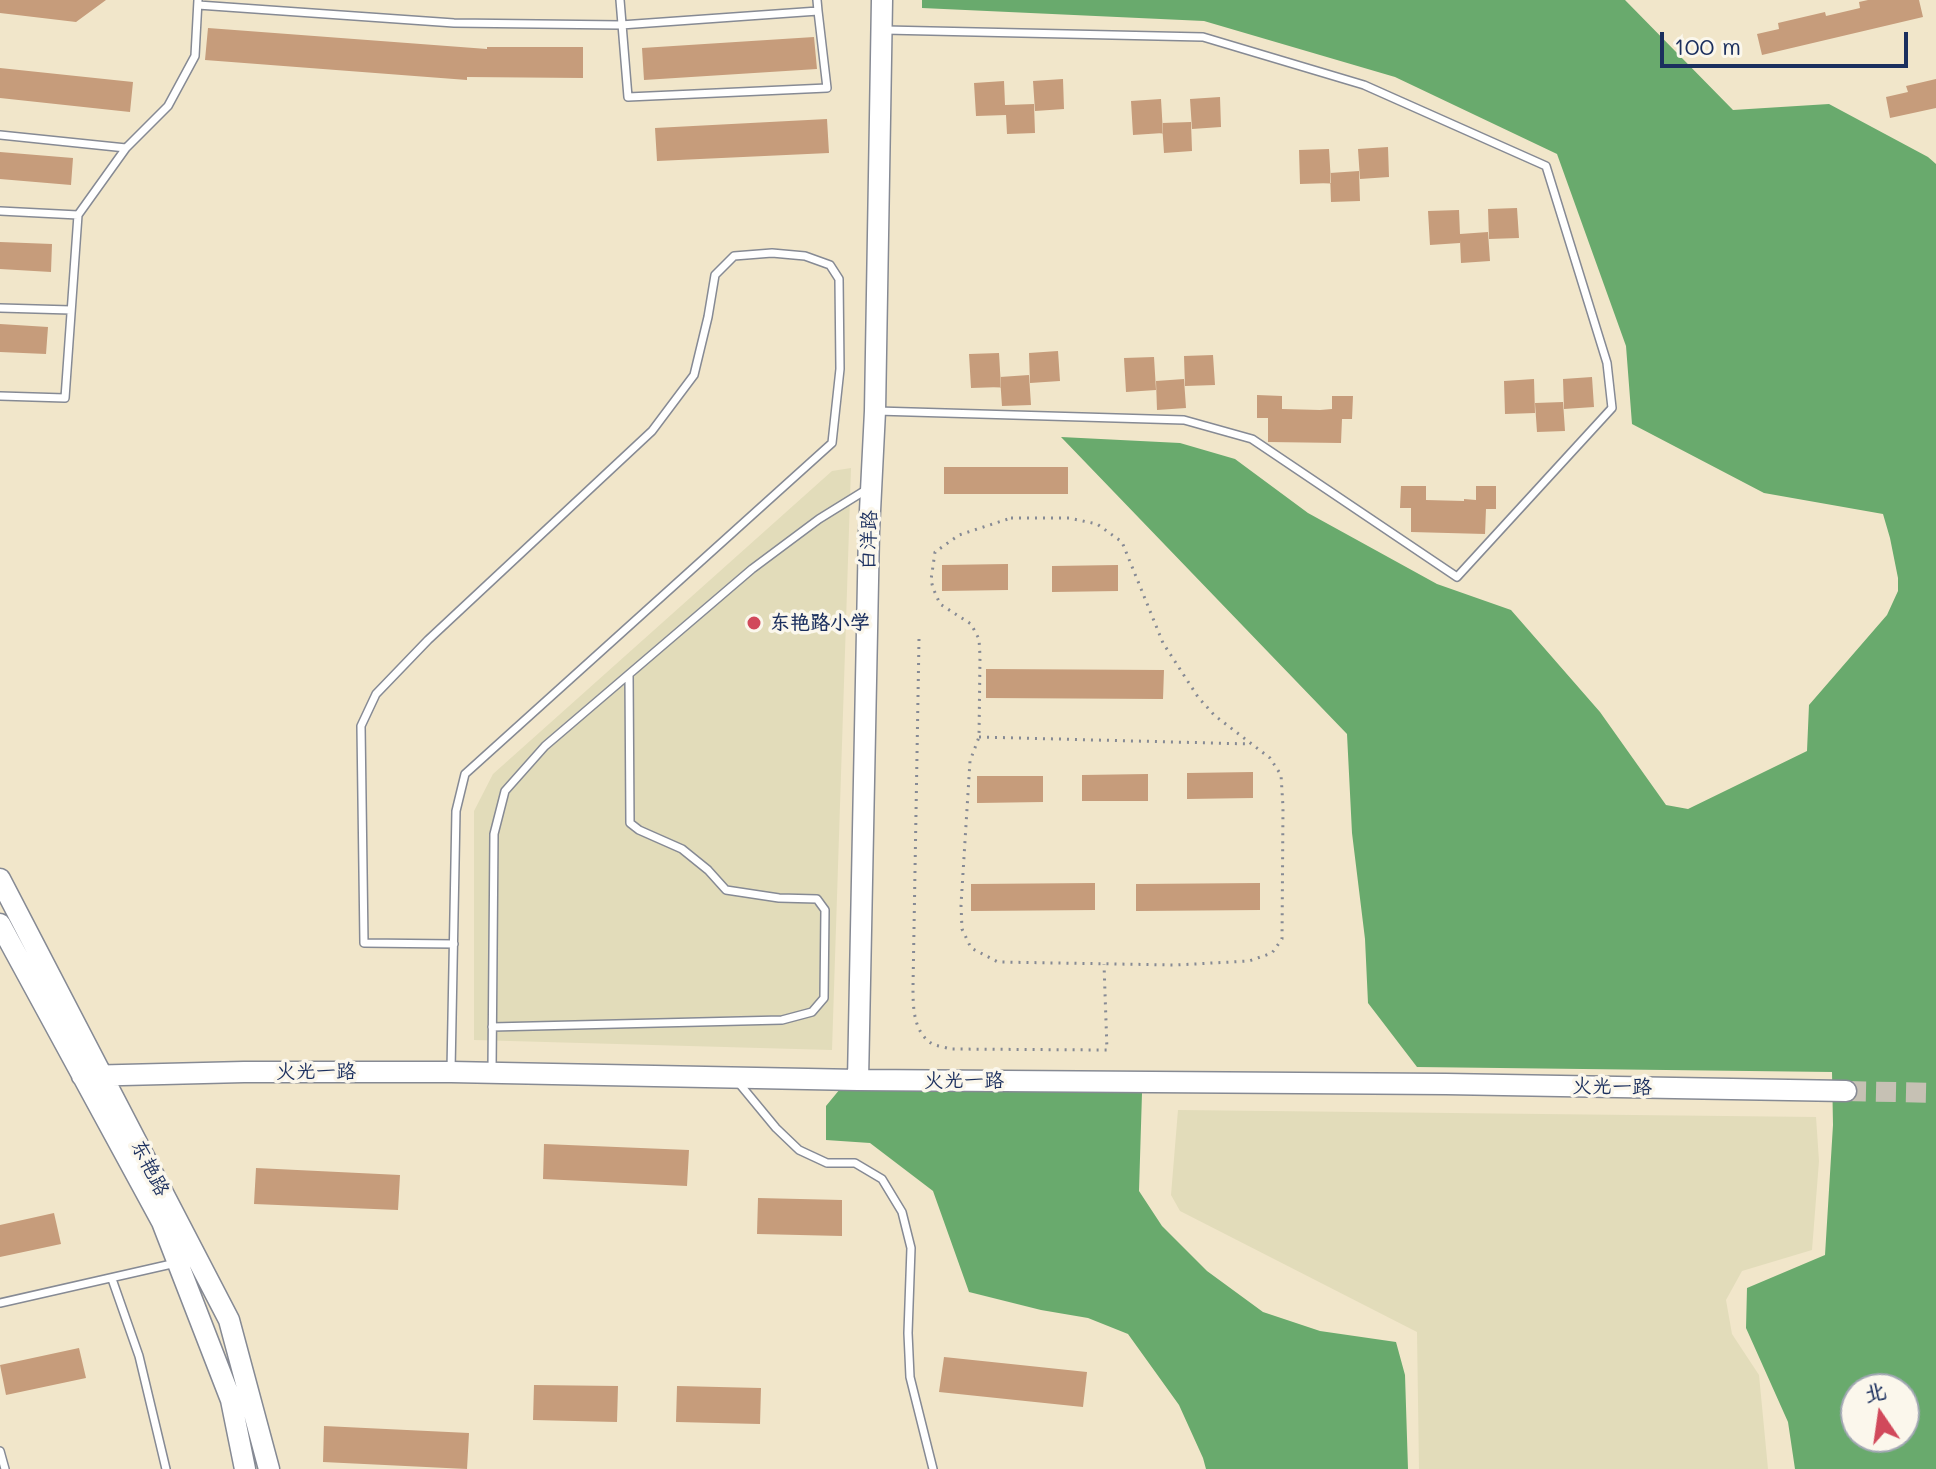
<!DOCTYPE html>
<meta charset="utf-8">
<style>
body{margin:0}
#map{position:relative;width:1936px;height:1469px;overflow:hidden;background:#f1e6ca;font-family:Mali,"LXGW WenKai TC",sans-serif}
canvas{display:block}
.north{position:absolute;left:1840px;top:1373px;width:80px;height:80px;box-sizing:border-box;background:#fbf7ec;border:2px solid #a1a7b3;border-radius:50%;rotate:347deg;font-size:22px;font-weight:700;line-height:32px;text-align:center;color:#1b2f5e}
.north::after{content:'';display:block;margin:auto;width:28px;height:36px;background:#d1495b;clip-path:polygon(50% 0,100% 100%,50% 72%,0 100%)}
.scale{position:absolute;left:1660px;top:32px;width:248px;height:36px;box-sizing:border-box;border:4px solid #1b2f5e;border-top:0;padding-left:10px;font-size:24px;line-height:28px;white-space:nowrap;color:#1b2f5e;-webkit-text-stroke:6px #fbf7ec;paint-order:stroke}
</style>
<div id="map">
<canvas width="1936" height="1469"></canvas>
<div class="north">北</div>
<div class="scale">100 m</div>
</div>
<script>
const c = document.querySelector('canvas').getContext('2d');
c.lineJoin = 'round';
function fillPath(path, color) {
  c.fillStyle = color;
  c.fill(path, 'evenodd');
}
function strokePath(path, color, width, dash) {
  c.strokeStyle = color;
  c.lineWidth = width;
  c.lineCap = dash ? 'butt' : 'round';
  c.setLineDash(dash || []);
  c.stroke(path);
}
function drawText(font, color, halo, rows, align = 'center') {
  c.font = font + ' Mali,"LXGW WenKai TC",sans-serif';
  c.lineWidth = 7;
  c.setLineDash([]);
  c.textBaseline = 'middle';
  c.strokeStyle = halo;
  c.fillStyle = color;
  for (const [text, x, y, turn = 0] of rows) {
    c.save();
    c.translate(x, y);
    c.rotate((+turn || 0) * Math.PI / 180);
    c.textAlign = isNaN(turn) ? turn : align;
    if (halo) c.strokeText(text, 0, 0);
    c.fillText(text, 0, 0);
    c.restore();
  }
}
fillPath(new Path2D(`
 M851,468L832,1050L474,1040V811L493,774L832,471Z
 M1178,1110L1816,1117L1819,1161L1812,1250L1742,1271L1726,1300L1732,1334L1759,1375L1768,1469H1419L1417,1332L1180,1211L1171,1195Z`), '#e2dcba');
fillPath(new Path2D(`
 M922,0H1625L1733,110L1829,104L1928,157L1936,164V1469H1795L1788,1422L1746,1328L1747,1288L1825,1255L1833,1125L1832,1072L1417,1067L1368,1003L1365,939L1352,833L1347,734L1061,437L1180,443L1235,459L1308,513L1437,584L1511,610L1600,712L1666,805L1688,809L1807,751L1809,705L1887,615L1898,591V578L1890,538L1883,514L1764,493L1632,424L1626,346L1557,154L1395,77L1204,21L922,8ZM1856,1389H1904V1437H1856Z
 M840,1089L1142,1093L1139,1191L1162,1226L1207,1271L1263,1312L1320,1331L1396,1342L1405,1375L1408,1469H1206L1203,1458L1179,1405L1128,1334L1088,1318L1041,1310L969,1292L933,1191L870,1143L826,1140V1106Z`), '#69aa6d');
fillPath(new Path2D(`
 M0,0H106L76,22L0,13Z
 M1868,0H1919L1923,17L1762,55L1757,34L1779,29L1778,23L1825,12L1826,16L1860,8L1859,2Z
 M208,28L487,49V47H583V78L467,77V80L205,60Z
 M814,37L817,69L644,80L642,48Z
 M0,68L133,82L130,112L0,98Z
 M1063,79L1064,109L1035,111L1033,81Z
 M1936,79V108L1890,118L1886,97L1908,92L1906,86Z
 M1004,81L1005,105L1034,104L1035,133L1007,134L1006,115L976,116L974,83Z
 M1220,97L1221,127L1192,129L1190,99Z
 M1161,99L1163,133L1133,135L1131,101Z
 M827,119L829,153L657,161L655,128Z
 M1191,122L1192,151L1164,153L1162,123Z
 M1388,147L1389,177L1360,179L1358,149Z
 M1329,149L1331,183L1300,184L1299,150Z
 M0,152L73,158L71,185L0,179Z
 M1359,171L1360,201L1331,202L1330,173Z
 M1517,208L1519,238L1489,239L1488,209Z
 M1459,210L1460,234L1488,232L1490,261L1461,263L1460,240V243L1430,245L1428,211Z
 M0,242L52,244L51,272L0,269Z
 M0,324L48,327L46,354L0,352Z
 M1058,351L1060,381L1030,383L1029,353Z
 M999,353L1001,387L971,388L969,354Z
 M1213,355L1215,385L1185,386L1184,356Z
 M1154,357L1156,390L1126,392L1124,358Z
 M1029,375L1031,405L1002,406L1000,377Z
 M1592,377L1594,407L1564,409L1563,379Z
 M1184,379L1186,408L1157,410L1156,381Z
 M1534,379L1535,413L1505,414L1504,381Z
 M1257,395L1282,396V409L1320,410L1332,409V396H1353L1352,419H1342L1341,443L1268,442V418H1257Z
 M1563,402L1565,431L1537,432L1535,403Z
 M944,467H1068V494H944Z
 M1401,486H1426V500L1464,501V499L1476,500V486H1496V509H1486L1485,534L1411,532V508H1400Z
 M1008,564V590L942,591V565Z
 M1118,565V591L1052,592V566Z
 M986,669L1164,670L1163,699L986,698Z
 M1253,772V798L1187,799V773Z
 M1148,774V801H1082V775Z
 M977,776H1043V802L977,803Z
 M1095,883V910L971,911V884Z
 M1260,883V910L1136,911V884Z
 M544,1144L689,1150L687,1186L543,1179Z
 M256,1168L400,1175L398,1210L254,1204Z
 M758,1198L842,1200V1236L757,1234Z
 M54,1213L61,1244L0,1257V1225Z
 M79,1348L86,1378L6,1395L0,1365Z
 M944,1357L1087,1372L1083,1407L939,1392Z
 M534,1385L618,1386L617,1422L533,1420Z
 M677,1386L761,1388L760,1424L676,1422Z
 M324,1426L469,1433L467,1469L323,1462Z`), '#c69c7b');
strokePath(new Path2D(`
 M1846,1091L1936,1093`), '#c6c1b4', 20, [20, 10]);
const lane = new Path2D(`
 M620,0L628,97L827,88L818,11
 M198,5L454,23L621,25L818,11L817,0
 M0,135L126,148
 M0,211L78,215
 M0,308L71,310
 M0,396L65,398L78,215L126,148L168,106L195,56L198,0
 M877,411L1184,420L1252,439L1457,577L1612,408L1607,363L1546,166L1364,85L1203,37L885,30
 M492,1027L782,1020L812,1012L824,998L825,910L817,899L779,898L726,890L708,870L682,849L639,830L630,823L629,675
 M451,1070L456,811L465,774L832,443L840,369L839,279L830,265L805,256L772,253L734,256L715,275L708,317L694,375L652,431L428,640L376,694L361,726L364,943L454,944
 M492,1070L494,834L505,791L545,746L752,569L819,519L869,488
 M738,1082L776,1128L799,1150L827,1163H855L882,1179L902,1212L911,1248L908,1333L910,1377L933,1469
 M112,1279L139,1356L166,1469
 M0,1303L176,1263
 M0,1451L5,1469`);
const secondary = new Path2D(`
 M0,879L229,1320L269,1469
 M0,924L162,1222L231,1400L245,1469
 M82,1076L244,1072H451L858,1080L1446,1084L1846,1091
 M858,1080L869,531L875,411L882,0`);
strokePath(lane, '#868a94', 10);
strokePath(secondary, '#868a94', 23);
strokePath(new Path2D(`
 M1011,518H1069L1097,524L1122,542L1163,643L1198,697L1214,715L1270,758L1281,775L1283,807L1282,939L1272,953L1249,961L1176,965L998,962L971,948L962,929L961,905L970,761L979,737L980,656L979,639L971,624L940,604L933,588L931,580L935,552L959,535Z
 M919,639L913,987C913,1006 913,1031 931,1043C935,1046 945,1047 950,1049L1107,1050L1104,964
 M979,737L1251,744`), '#868a94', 3, [2, 6]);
strokePath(lane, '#fff', 7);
strokePath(secondary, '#fff', 20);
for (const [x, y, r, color] of [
 [754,623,8,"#d1495b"]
]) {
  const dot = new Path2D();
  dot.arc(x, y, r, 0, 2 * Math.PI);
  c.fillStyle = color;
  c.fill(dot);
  strokePath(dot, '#fbf7ec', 3);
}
drawText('20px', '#1b2f5e', '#fbf7ec', [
 ["白洋路",869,540,-88],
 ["火光一路",316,1072],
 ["火光一路",964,1081],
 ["火光一路",1612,1087,1],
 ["东艳路",150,1168,63]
]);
drawText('bold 20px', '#1b2f5e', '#fbf7ec', [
 ["东艳路小学",770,623]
], 'left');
</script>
